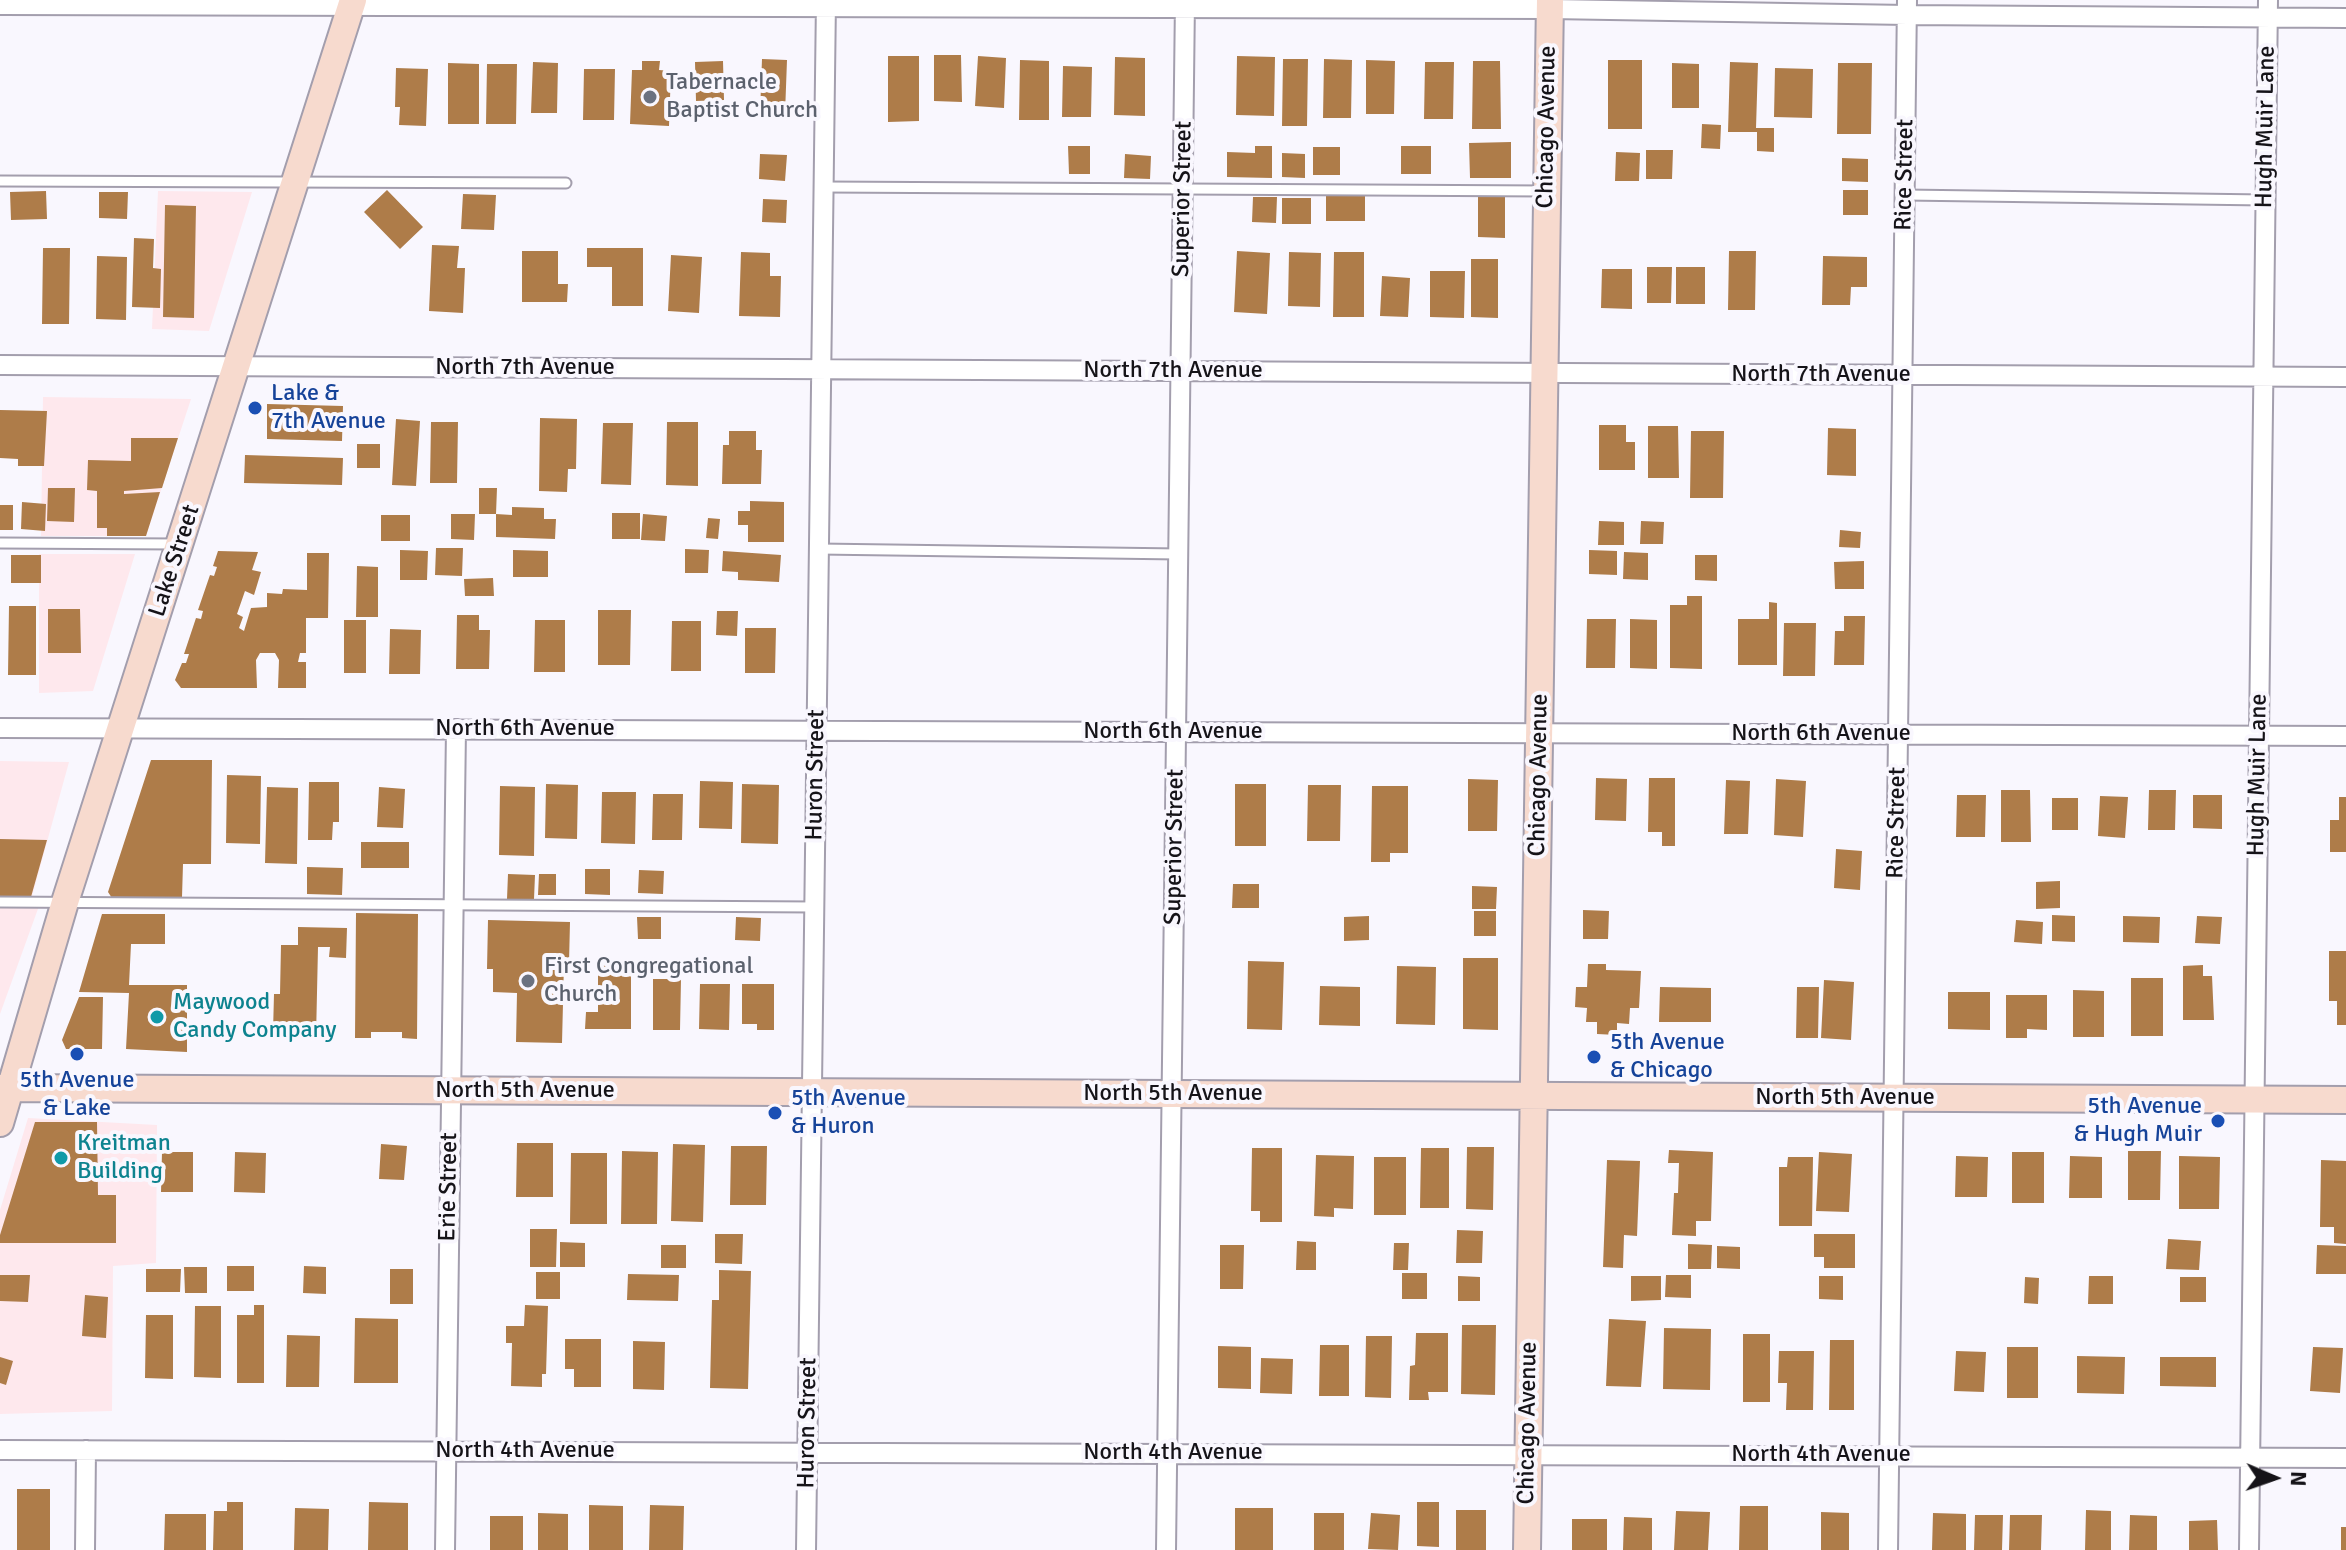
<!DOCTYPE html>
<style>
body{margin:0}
#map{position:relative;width:2346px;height:1550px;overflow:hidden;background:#f9f7fe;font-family:Signika,sans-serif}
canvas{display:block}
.north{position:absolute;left:2234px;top:1438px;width:80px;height:80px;-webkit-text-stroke:6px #f9f7fe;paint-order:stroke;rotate:92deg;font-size:22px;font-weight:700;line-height:32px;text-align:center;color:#151318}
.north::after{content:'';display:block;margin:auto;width:28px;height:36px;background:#151318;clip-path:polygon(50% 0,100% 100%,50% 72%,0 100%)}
</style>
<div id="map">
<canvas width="2346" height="1550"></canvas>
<div class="north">N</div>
</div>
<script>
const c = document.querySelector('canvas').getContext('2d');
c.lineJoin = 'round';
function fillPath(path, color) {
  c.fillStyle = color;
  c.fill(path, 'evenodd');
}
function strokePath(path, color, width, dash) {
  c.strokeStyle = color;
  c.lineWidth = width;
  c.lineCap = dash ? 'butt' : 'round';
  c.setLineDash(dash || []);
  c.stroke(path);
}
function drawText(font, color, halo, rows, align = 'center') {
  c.font = font + ' Signika,sans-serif';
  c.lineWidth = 8;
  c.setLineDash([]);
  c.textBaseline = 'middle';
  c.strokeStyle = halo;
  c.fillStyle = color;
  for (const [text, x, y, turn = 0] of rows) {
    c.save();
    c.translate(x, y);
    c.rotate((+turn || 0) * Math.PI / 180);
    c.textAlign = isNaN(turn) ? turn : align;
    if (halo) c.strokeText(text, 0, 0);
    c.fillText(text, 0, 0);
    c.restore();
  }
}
fillPath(new Path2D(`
 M158,191L252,192L209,331L152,329Z
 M43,397L191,399L146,536H41Z
 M39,554H135L93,691L39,693Z
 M0,761L69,762L31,900L0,899Z
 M0,906H39L0,1014Z
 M28,1118L157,1125L156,1263L113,1266L112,1411L0,1414V1210Z`), '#fee8ed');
fillPath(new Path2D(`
 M934,55H961L962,102L934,101Z
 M888,56H919V121L888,122Z
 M978,56L1006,58L1004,108L975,106Z
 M1237,56L1275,57L1274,116L1236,115Z
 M1115,57L1145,58V116L1114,115Z
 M762,59L787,60L785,114L760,113Z
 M1283,59H1308L1307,126H1282Z
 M1324,59L1352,60L1351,118H1323Z
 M1020,60L1049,61V120H1019Z
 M1366,60L1395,61L1394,114H1366Z
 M1608,60H1642V129H1608Z
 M642,61H660L659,70L671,71L669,126L630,124L632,70H642Z
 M723,61L724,100L696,101L695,62Z
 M1473,61H1500L1501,129H1472Z
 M533,62L558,63L557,113H531Z
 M1425,62H1454L1453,119H1424Z
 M1730,62L1758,63L1756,128H1774V152L1757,151V132H1728Z
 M448,63L479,64V124H448Z
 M1672,63L1699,64V108H1672Z
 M1838,63H1872L1871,134H1837Z
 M487,64H517L516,124H486Z
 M1063,66L1092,67L1091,117H1062Z
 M396,68L428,69L426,126L399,125L400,107H395Z
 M1775,68L1813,69L1812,118L1774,117Z
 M584,69H615L614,120H583Z
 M1702,124L1721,125L1720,149L1701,148Z
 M1511,142V178H1470L1469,143Z
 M1068,146H1090V174H1069Z
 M1255,146H1272V178L1227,177V152L1255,153Z
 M1401,146H1431V174H1401Z
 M1313,147H1340V175H1313Z
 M1646,150H1673L1672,179H1646Z
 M1616,152L1640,153L1639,181H1615Z
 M1282,153L1305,154V178L1282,177Z
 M760,154L787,155L785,181L759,179Z
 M1125,154L1151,156L1150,179L1124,178Z
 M1842,158L1868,159V182L1842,181Z
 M387,190L423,227L400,249L364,212Z
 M1843,190H1868V215H1843Z
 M46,191L47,219L11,220L10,192Z
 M99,192H128L127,219L99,218Z
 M463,194L496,195L494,230L461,229Z
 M1326,195H1365V221H1326Z
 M1478,196L1505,197V238L1478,237Z
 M1253,197H1277L1276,223L1252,222Z
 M1282,198H1311V224H1282Z
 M763,199L787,200L786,223L762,222Z
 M165,205L196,206L194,318L163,317Z
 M134,238L154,239L153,268L161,269L160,308L132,307Z
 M432,245L459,246L457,268H465L463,313L429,311Z
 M43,248H70L69,324H42Z
 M587,248H643V306H612V267H587Z
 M522,251H558V284H568L567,302H522Z
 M1237,251L1270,253L1267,314L1234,312Z
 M1729,251H1756L1755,310H1728Z
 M741,252L770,253V276H781L780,317L739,316Z
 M1289,252L1321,253L1320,307L1288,306Z
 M1334,252H1364V317H1333Z
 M671,255L702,257L699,313L668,311Z
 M97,256L127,257L126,320L96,319Z
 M1823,256L1867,257V287H1851L1850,305H1822Z
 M1471,259H1498V318L1471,317Z
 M1647,267H1672L1671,303H1647Z
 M1676,267H1705V304H1676Z
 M1602,269H1632V309L1601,308Z
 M1430,271H1465L1464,318L1430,317Z
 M1382,276L1410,278L1408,317L1380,316Z
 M267,404L343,406L342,441L267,439Z
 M0,410L47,411L44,466H18V459L0,458Z
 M540,418L577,419L576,469H568L567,492L539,491Z
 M396,419L420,421L416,486L392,485Z
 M431,422H458L457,483H430Z
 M667,422H698V486L666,485Z
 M603,423H633L631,485L601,484Z
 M1599,425H1626V442H1635V470H1599Z
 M1648,426H1678L1679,478H1648Z
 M1828,428L1856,429V476L1827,475Z
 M729,431H756V450H762L761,484H722L723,445H729Z
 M1691,431H1724L1723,498H1690Z
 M131,438H178L162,488L124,491V494L160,492L146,536H107V528H97V491L87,490L88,460L131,461Z
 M357,444H380V468H357Z
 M245,455L343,458L342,485L244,483Z
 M48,488H75L74,522L47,521Z
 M479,488H497L496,514H479Z
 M750,501L784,502V542H748V525H738V511H750Z
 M22,502L46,504L45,531L21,529Z
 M0,505H13V530H0Z
 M512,507L544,508V519H556L555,539L496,537V514L512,515Z
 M612,513H640V539H612Z
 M451,514H475L474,540L451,539Z
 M643,514L667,516L665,541L641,540Z
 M381,515H410V541H381Z
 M708,518L720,519L718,539L706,538Z
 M1599,521L1624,522V545H1598Z
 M1641,521L1664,522L1663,544H1640Z
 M1840,530L1861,532L1860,548L1839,547Z
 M436,548H463L462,576L435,575Z
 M685,549L709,550L708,573H685Z
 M400,550L428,551L427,580H400Z
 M513,550L548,551V577H513Z
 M1589,550L1617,551V575L1589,574Z
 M218,551L258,552L252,570L261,572L254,595L245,591L237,614L243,617L239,628L244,631L251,608L267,607V593L282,594L283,589L307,590V553H329L328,618H306V653H300L298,662H306V688H278L279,660L275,653H260L256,660L257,688H181L175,680L182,663H186L189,654H184L196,618L201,619L203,611L198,610L210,575L214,576L217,567L213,566Z
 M723,551L781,555L779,582L738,580V572L722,571Z
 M1624,552L1648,553V580L1623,579Z
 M11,555H41V583H11Z
 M1695,555H1717V581L1695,580Z
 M1864,561V589H1835L1834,562Z
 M357,566L378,567V617H356Z
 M493,578L494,596H465L464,579Z
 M1687,596H1702V669L1670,668V605H1687Z
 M1769,602L1777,603V665H1738V619H1769Z
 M9,606H36V675H8Z
 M48,609H80L81,653H48Z
 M598,610H631L630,665H598Z
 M717,611H738L737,636L716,635Z
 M457,615H479V630H490L489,669H456Z
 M1844,616H1865L1864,665H1834L1835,631H1844Z
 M1587,619H1616L1615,668H1586Z
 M1630,619L1657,620V669L1630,668Z
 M344,620H366V673H344Z
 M535,620H565V672H534Z
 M672,621H701V671H671Z
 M1784,623H1816L1815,676H1783Z
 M745,628H776L775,673H745Z
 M390,629L421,630L420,674H389Z
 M151,760H212L211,864H183L182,897L112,898L108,892Z
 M227,775L261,776L260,844L226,843Z
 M1596,778L1627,779L1626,821L1595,820Z
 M1649,778H1675V846H1662V832H1648Z
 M1468,779L1498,780L1497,831H1468Z
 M1776,779L1806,781L1803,837L1774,835Z
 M1726,780L1750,781L1748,834H1724Z
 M700,781L733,782L732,829L699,828Z
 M309,782H339V822H333L332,840H308Z
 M546,784L578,785L577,839L545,838Z
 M742,784L779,785L778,844L741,843Z
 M1235,784H1266V846H1235Z
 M1308,785H1341L1340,841H1307Z
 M500,786L535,787L534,856L499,855Z
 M1372,786H1408V853H1390V862H1371Z
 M267,787L298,788L297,864L265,863Z
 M379,787L405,789L403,828L377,827Z
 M2001,790H2030L2031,842H2001Z
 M2149,790H2176L2175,830H2148Z
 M602,792H636L635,844L601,843Z
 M653,794H683L682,840H652Z
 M1957,795H1986L1985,837H1956Z
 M2193,795H2222V829L2193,828Z
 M2100,796L2128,797L2125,838L2098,836Z
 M2339,797H2346V852H2330V820H2339Z
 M2052,798H2078V830H2052Z
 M0,839L47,840L31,897H0Z
 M361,842H409V868H361Z
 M1836,849L1862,851L1860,890L1834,888Z
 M307,867L343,868L342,895L307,894Z
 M585,869H610V895L585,894Z
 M639,870L664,871L663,894L638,893Z
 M508,874L535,875L534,899H507Z
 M539,874H556V895H538Z
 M2060,881V908L2036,909V882Z
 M1233,884H1259V908H1232Z
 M1472,886L1497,887L1496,909H1472Z
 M1583,910L1609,911L1608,939H1583Z
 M1474,911H1496V936H1474Z
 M356,913L418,914L417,1039L402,1038V1032H371V1038H355Z
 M102,914H165V944H131L129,985H187V1052L126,1049L129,993L79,992Z
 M2052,915L2075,916V942L2052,941Z
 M1369,916V940L1344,941V917Z
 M2123,916L2160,917L2159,943L2123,942Z
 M2197,916L2222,917L2220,944L2195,943Z
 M637,917H661V939H638Z
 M736,917L761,918L760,941L735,940Z
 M488,920L570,922L569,963H564L562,1043L516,1042L517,993L493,992V969H487Z
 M2016,920L2043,922L2042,944L2014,942Z
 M298,927L347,928L346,958L329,957L330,947H318L316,1038H301V1032H273L274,994H280L281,945H298Z
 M2329,951H2346V1025H2337V1001H2329Z
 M1463,958H1498V1030L1463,1029Z
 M1248,961L1284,962L1282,1030L1247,1029Z
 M1588,964H1606V970L1641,971L1639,1008H1630L1629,1024L1617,1023V1035L1597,1034V1022H1586L1587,1008L1575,1007L1576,987H1587Z
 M598,965L631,966V1029H585L586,1012H598Z
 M2203,965V976H2212L2214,1020H2183V966Z
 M1397,966L1436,967L1435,1025L1396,1024Z
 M2131,978H2163V1036H2131Z
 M653,979H681L680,1030H653Z
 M1824,980L1854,982L1851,1040L1821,1038Z
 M700,984H730L729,1030L699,1029Z
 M742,984H774V1030H757V1024H742Z
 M1320,986L1360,987V1026L1319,1025Z
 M1660,987L1711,988V1022H1659Z
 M1797,987H1819L1818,1038H1796Z
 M2073,990L2104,991V1037H2073Z
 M1948,992H1990V1030L1948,1029Z
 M2006,995H2047V1030L2027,1029V1038H2006Z
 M79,997H103L102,1049H66L62,1040Z
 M35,1122H97L98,1195H116V1243H0V1235Z
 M517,1143H553V1197H516Z
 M381,1144L407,1146L404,1180L379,1179Z
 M673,1144L705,1145L703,1222L671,1221Z
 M731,1146H767L766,1205H730Z
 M1467,1147H1494L1493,1210L1466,1209Z
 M1252,1148H1282V1222H1260V1211H1251Z
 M1421,1148H1449V1208H1420Z
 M1669,1150L1713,1152L1711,1221H1696V1236L1672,1235L1674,1193H1678L1679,1163H1668Z
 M622,1151L658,1152L657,1224H621Z
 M2128,1151H2161L2160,1200H2128Z
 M162,1152H193V1192H161Z
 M235,1152L266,1153L265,1193L234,1192Z
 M1819,1152L1852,1154L1849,1212L1816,1211Z
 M2012,1152H2044V1203H2012Z
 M571,1153H607V1224H570Z
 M1316,1155L1354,1156L1353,1209L1334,1208V1217L1314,1216Z
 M1956,1156L1988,1157L1987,1197H1955Z
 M2070,1156L2102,1157V1198H2069Z
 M2179,1156L2220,1157L2219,1209H2179Z
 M1374,1157H1406V1215H1374Z
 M1788,1157H1813L1812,1226H1779V1167H1787Z
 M1607,1160L1640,1161L1637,1236L1624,1235L1623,1268L1603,1267Z
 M2321,1160L2346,1161V1244L2334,1243V1227H2320Z
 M530,1229H557L556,1267H530Z
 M1457,1230L1483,1231L1482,1263H1456Z
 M715,1234H743L742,1264L715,1263Z
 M1814,1234H1855V1268H1824V1257H1814Z
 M2168,1239L2201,1241L2199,1270L2166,1269Z
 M1297,1241L1316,1242V1270H1296Z
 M560,1242L585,1243V1267H560Z
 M1394,1243H1409L1408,1270H1393Z
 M1688,1244L1712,1245L1711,1269H1688Z
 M661,1245H686V1268H661Z
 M1220,1245H1244L1243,1289H1220Z
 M2317,1245L2346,1246V1274H2316Z
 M1717,1246L1740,1247V1269L1717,1268Z
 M227,1266H254V1291H227Z
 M304,1266L326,1267V1294L303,1293Z
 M184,1267H207V1293H185Z
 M146,1269H181L180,1292H146Z
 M390,1269H413V1304H390Z
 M719,1270L751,1271L748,1389L710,1388L712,1300H719Z
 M536,1272H560V1299H536Z
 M1402,1273H1427V1299H1402Z
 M628,1274L679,1275L678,1301L627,1300Z
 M0,1275H30L28,1302L0,1301Z
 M1666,1275H1691V1298L1665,1297Z
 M1458,1276L1480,1277V1301H1458Z
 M1631,1276H1661V1300L1631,1301Z
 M1819,1276H1843V1300L1819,1299Z
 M2089,1276H2113V1304H2088Z
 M2025,1277L2039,1278L2038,1304L2024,1303Z
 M2180,1277H2206V1302H2180Z
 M85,1295L108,1297L106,1338L82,1336Z
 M254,1305H264V1383H237V1315H254Z
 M525,1305L548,1306L546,1374H542V1387L511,1386L512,1343H506V1326H524Z
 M195,1306H221V1378L194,1377Z
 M146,1315H173V1379L145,1378Z
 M355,1318L398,1319V1383H354Z
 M1609,1319L1646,1321L1641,1387L1606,1386Z
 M1462,1325H1496L1495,1395L1461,1394Z
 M1664,1328L1711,1329L1710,1390L1663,1389Z
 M1416,1333H1448V1392H1428L1429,1400H1409L1410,1366L1415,1365Z
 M1743,1334H1770V1402H1743Z
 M287,1335L320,1336L319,1387H286Z
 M1366,1336H1392L1391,1398L1365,1397Z
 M565,1339H601V1387H574V1369H565Z
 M1830,1340H1854V1410H1829Z
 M633,1341L665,1342L664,1390L633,1389Z
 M1320,1345H1349V1396H1319Z
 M1218,1346L1251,1347V1389L1218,1388Z
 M2007,1347H2038V1398H2007Z
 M2313,1347L2343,1348L2340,1393L2310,1391Z
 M1779,1351H1814L1813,1410H1786L1787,1383H1778Z
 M1956,1351L1986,1352L1984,1392L1954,1391Z
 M2077,1356L2125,1357L2124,1394L2077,1393Z
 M0,1357L13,1361L6,1385L0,1383Z
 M2160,1357H2216V1387L2160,1386Z
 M1261,1358L1293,1359L1292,1394L1260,1393Z
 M17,1489H50V1550H17Z
 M227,1502H243V1550H213L214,1511H227Z
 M369,1502L408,1503V1550H368Z
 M1417,1502H1439V1547L1417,1546Z
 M589,1505L623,1506V1550H589Z
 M650,1505L684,1506L683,1550H649Z
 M1740,1506H1768V1550H1739Z
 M295,1508L329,1509L328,1550H294Z
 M1235,1508H1273V1550H1235Z
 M1456,1510H1486V1550H1456Z
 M2086,1510L2111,1511V1550H2085Z
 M1676,1511L1710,1512L1708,1550H1674Z
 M1821,1512L1849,1513V1550H1821Z
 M538,1513L568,1514V1550H538Z
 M1314,1513H1344V1550H1314Z
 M1371,1513L1400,1515L1398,1550L1368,1549Z
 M1933,1513L1966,1514V1550H1932Z
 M165,1514H206V1550H164Z
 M1975,1515H2003L2002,1550H1974Z
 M2010,1515H2042L2041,1550H2009Z
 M2130,1515L2157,1516V1550H2129Z
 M490,1516H523V1550H490Z
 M1624,1517L1652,1518V1550H1623Z
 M1572,1519H1607V1550H1572Z
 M2217,1520L2218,1550H2189V1521Z
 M2341,1527H2346V1550H2341Z`), '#ae7c49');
const lane = new Path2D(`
 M0,181L566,183
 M824,187L1545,191
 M1905,195L2265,200
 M0,543L177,544
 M819,549L1179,554
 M0,902L814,907`);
const street = new Path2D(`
 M0,5L1550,9L1907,15L2346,18
 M0,365L2346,377
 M0,728L2346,736
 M0,1450L2346,1458
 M85,1550L86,1450
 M445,1550L456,729
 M806,1550L826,0
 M1166,1550L1185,0
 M1888,1550L1907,0
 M2249,1550L2268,0`);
const secondary = new Path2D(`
 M0,1088L2346,1100
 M0,1123L65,902L353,0
 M1527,1550L1550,0`);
strokePath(lane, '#a39ead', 13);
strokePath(street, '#a39ead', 22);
strokePath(secondary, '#a39ead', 30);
strokePath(lane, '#fff', 9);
strokePath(street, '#fff', 18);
strokePath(secondary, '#f7dace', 26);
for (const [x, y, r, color] of [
 [650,97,8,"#6b7280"],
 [255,408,8,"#1a4fb4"],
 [528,981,8,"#6b7280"],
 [157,1017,8,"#0f9aa8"],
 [77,1054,8,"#1a4fb4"],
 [1594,1057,8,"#1a4fb4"],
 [775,1113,8,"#1a4fb4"],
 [2218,1121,8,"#1a4fb4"],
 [61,1158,8,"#0f9aa8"]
]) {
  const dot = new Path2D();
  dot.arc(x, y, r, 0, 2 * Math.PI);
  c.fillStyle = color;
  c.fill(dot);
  strokePath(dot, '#f9f7fe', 3);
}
drawText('24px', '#5b616d', '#f9f7fe', [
 ["Tabernacle",666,83],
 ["Baptist Church",666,111],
 ["First Congregational",544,967],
 ["Church",544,995]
], 'left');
drawText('24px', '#151318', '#f9f7fe', [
 ["Chicago Avenue",1547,127,-89],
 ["Hugh Muir Lane",2266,127,-89],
 ["Rice Street",1905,175,-89],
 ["Superior Street",1183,199,-89],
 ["North 7th Avenue",525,368],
 ["North 7th Avenue",1173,371],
 ["North 7th Avenue",1821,375],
 ["Lake Street",175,561,-72],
 ["North 6th Avenue",525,729],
 ["North 6th Avenue",1173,732],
 ["North 6th Avenue",1821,734],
 ["Huron Street",816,775,-89],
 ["Chicago Avenue",1539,775,-89],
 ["Hugh Muir Lane",2258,775,-89],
 ["Rice Street",1897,823,-89],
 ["Superior Street",1175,847,-89],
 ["North 5th Avenue",525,1091],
 ["North 5th Avenue",1173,1094],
 ["North 5th Avenue",1845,1098],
 ["Erie Street",449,1187,-89],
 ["Huron Street",808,1423,-89],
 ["Chicago Avenue",1528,1423,-89],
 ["North 4th Avenue",525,1451],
 ["North 4th Avenue",1173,1453],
 ["North 4th Avenue",1821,1455]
]);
drawText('24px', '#164399', '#f9f7fe', [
 ["Lake &",271,394],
 ["7th Avenue",271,422],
 ["5th Avenue",1610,1043],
 ["& Chicago",1610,1071],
 ["5th Avenue",77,1081,"center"],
 ["& Lake",77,1109,"center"],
 ["5th Avenue",791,1099],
 ["& Huron",791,1127],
 ["5th Avenue",2202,1107,"right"],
 ["& Hugh Muir",2202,1135,"right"]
], 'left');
drawText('24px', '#0d838f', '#f9f7fe', [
 ["Maywood",173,1003],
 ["Candy Company",173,1031],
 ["Kreitman",77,1144],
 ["Building",77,1172]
], 'left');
</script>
